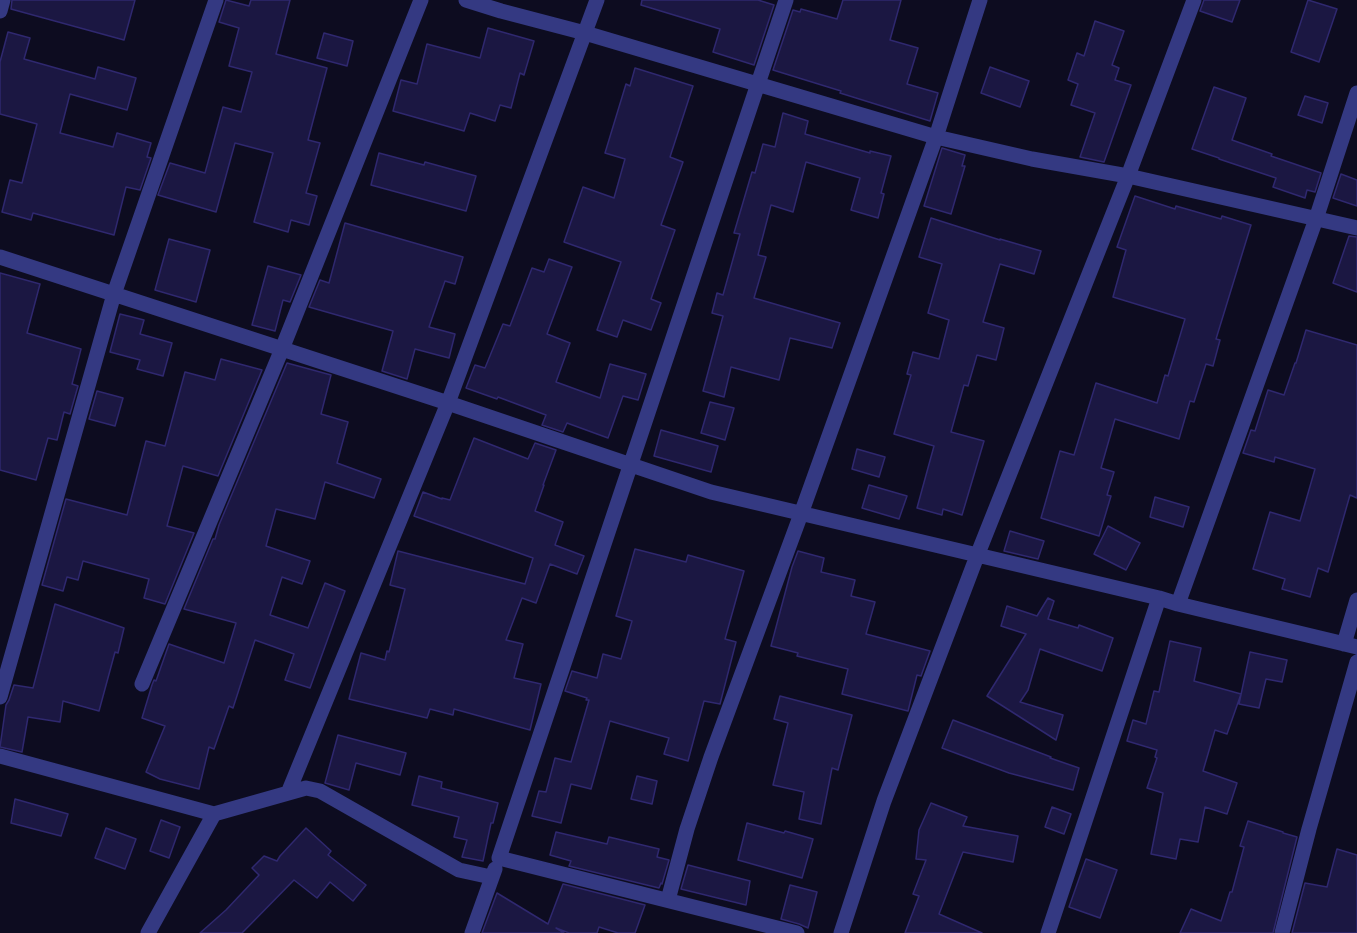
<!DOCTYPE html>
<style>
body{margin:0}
canvas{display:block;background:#0d0c20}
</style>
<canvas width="1357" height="933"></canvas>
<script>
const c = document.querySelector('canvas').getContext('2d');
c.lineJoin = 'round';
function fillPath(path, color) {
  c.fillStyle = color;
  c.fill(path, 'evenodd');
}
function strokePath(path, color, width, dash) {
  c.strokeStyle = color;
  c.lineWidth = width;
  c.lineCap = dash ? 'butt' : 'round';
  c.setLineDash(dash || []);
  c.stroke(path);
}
const building = new Path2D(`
 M12,0H135L124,40L11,9Z
 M226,0L249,6L251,0H290L276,54L327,68L308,140L320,143L306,193L317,196L309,225L291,220L288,232L254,222L273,153L235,143L216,212L158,195L170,163L205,173L223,107L241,112L252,72L229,66L239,28L219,22Z
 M642,0H758L774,5L754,65L713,52L720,29L641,5Z
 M843,0H901L890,40L918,48L907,84L938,93L930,121L840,93L841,91L773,70L793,10L800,12L801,9L837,19Z
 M1204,0H1240L1232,22L1200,11Z
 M1308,0L1337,9L1319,62L1291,52Z
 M1095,21L1124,31L1112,65L1119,68L1115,80L1131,85L1104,162L1080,157L1095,113L1071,105L1078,84L1068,80L1077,53L1084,56Z
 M488,28L534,41L524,75L520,73L511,108L500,105L495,121L470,113L464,131L393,111L401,80L417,84L427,44L480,58Z
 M8,32L30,38L24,59L95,79L98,67L136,78L127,110L70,94L60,133L113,147L117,133L151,143L147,157L151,158L140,190L126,187L114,235L33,213L31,220L2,212L10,180L22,183L37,124L0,114V62Z
 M324,33L353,41L347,66L317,58Z
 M990,67L1029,81L1020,107L981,93Z
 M635,68L693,86L670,157L683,162L661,225L675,230L651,299L661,303L651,330L623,320L617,337L597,330L621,262L564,242L583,187L614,198L625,159L605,153L626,84L630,86Z
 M1214,87L1246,98L1232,140L1272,154L1271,156L1321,173L1315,192L1307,190L1305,198L1273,187L1276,178L1219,159V158L1192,149Z
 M1305,96L1328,103L1322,123L1298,115Z
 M783,113L808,121L805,134L870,153V151L891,156L881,193L884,194L878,218L851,210L860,178L806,162L793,212L771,205L758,255L766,257L754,298L840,323L832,348L790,338L779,380L731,367L724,397L703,391L723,316L712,313L717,293L723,295L740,234L734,233L752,172L755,173L763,144L775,147Z
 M942,148L965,155L962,166H965L951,214L924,206Z
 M379,153L424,165L425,162L476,176L466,211L371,185Z
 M1341,174L1357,180V206L1333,198Z
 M1135,196L1175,209L1176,206L1221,219L1222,216L1251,225L1216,339L1220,340L1213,366L1206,364L1194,402L1190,401L1179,439L1115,419L1101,468L1114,472L1107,495L1111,496L1099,536L1041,518L1060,451L1074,455L1096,383L1157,403L1165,375L1168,376L1185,319L1113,297L1126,250L1117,247Z
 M931,218L1000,240V239L1041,251L1034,274L1000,264L983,322L1004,328L996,360L977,355L968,386L964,385L951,432L984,441L962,515L943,509L942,515L917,508L934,446L894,434L911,375L907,374L913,352L939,359L949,320L928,313L942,264L919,257Z
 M345,223L463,257L455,284L445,281L429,327L455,334L449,358L415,349L407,379L382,371L393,331L309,307L320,280L329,283Z
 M1349,236L1357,237V292L1333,283Z
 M169,239L210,250L196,302L155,290Z
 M549,259L572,267L547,334L570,343L556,382L600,398L610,364L646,374L638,400L623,396L608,438L567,423L563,432L542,425L546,415L498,397L497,399L466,388L475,365L485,368L503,324L510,326L532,268L544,272Z
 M268,266L301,275L290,302L283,300L275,331L252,325Z
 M0,273L40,284L27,333L81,349L72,384L78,386L70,414L64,412L57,440L48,438L36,480L0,470Z
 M120,314L144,320L140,334L172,343L163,376L137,369L140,360L110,352Z
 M1306,330L1357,345V498L1350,495L1328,572L1318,568L1310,597L1282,589L1285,579L1253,569L1270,512L1300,521L1315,469L1275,457L1274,462L1243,453L1251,430L1255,431L1268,390L1284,395L1295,363H1296Z
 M221,359L262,370L218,476L183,466L167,526L194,533L165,604L144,598L149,579L83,561L78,580L67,577L63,591L42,585L66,499L127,515L146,441L165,446L185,372L215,380Z
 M287,363L331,375L321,414L348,422L337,463L381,479L374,498L325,482L315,519L276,509L266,546L310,561L302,584L282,577L270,615L308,628L325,583L345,591L310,688L285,680L294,654L255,640L233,708L229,706L214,749L209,747L199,789L160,779L146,772L165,726L142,718L152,685L154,680L156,681L169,644L224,663L236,623L184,609L213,539H215L219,525Z
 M97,391L123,398L115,426L89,419Z
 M710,402L734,408L725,440L701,433Z
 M661,430L718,446L711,472L654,456Z
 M474,438L528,459L535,443L556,450L543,485H544L535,511L563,522L555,545L584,556L577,574L550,564L536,603L522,598L506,640L523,644L514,678L541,684L530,730L454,709L453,715L430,709L427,718L349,699L361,653L385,660L387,651L389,652L405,589L390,585L398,551L525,584L533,558L414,516L423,492L442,499V498L450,500Z
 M857,449L885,457L879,477L852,469Z
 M869,485L907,496L899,519L862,508Z
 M1155,497L1189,507L1183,527L1150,517Z
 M1108,526L1140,543L1126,570L1094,554Z
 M1010,531L1044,541L1038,559L1004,551Z
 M635,549L686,562L688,555L744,571L725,639L736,642L720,704L704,701L688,761L664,754L669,738L610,721L591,789L571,784L561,823L532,816L539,791L546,792L555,758L571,762L589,700H586L587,698L565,691L572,671L597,678L603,654L621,659L632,621L616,616Z
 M798,551L824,558L821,572L855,580L851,596L875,602L866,634L930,651L921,676L917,675L908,711L842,694L848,669L797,656L798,653L771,646L792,567Z
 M1048,598L1054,601L1048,619L1078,628L1079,625L1113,638L1102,671L1040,649L1028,690L1020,702L1063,715L1056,740L987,696L1026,634L1001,626L1007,606L1037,616Z
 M55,604L124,628L118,653L115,652L99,711L63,701L60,722L28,717L22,752L0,747L6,705L9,700L14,685L33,688Z
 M1170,641L1201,648L1194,681L1241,694L1227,734L1215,730L1203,771L1237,783L1227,814L1205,807L1198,842L1180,839L1176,859L1151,854L1163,793L1147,788L1157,758L1155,757L1157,750L1127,741L1133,720L1146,724L1154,691L1159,692Z
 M1250,652L1287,660L1282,682L1266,679L1259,708L1239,704Z
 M780,696L852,715L838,770L832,768L821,824L799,819L804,792L773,785L788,723L774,719Z
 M953,720L1051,757L1050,758L1079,768L1073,790L1009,773L942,748Z
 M338,735L406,753L400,775L356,763L349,790L325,783Z
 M419,776L442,782L441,788L498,803L493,823H491L483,861L462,857L467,840L454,837L459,817L412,805Z
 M637,776L657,781L652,804L631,799Z
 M15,799L68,814L61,836L11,823Z
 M931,803L967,817L963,826L1018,836L1013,862L963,852L939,914L982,933H905L919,896L913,894L926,860L916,859L919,830Z
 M1052,807L1071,814L1064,834L1045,827Z
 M161,820L180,827L169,858L150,851Z
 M1248,821L1283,832V833L1297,837L1273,933H1180L1191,909L1221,921L1230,892H1232L1244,847L1240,846Z
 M747,823L784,833L785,831L813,839L802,878L738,860Z
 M106,828L136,839L125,869L95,858Z
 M306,828L331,851L328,855L366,885L353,901L330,882L317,898L294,880L242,933H200L226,910L259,875L252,868L264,856L277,861L280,856Z
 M556,832L607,844L609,837L659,849L657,857L669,860L662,884L661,883L659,888L569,866L571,861L550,855Z
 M1337,849L1357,855V933H1292L1305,883L1327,887Z
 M1086,859L1117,870L1100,918L1069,907Z
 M688,865L750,881L746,905L681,889Z
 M563,884L645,905L635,933H618L599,927L597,933H569L556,928L564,933H482L497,893L548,924Z
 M790,885L817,892L808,928L799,924L781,919Z`);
fillPath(building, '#1b1742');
strokePath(building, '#2f286f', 1.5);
strokePath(new Path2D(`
 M466,0L501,11L585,33L936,137L1032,159L1128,176L1357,228
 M786,0L499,858L797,933
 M0,11L3,0
 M0,257L448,403L711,492L1159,598L1178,604L1357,647
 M1178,604L1316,219L1357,93
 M1344,644L1357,600
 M142,684L282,349L421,0
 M0,697L114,294L216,0
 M0,756L214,814L306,788L320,791L459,870L491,877
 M288,793L448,403L597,0
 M668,900L687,829L711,757L801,514L936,137L980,0
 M148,933L214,814
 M472,933L495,869
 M841,933L884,801L977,556L1128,176L1194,0
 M1048,933L1159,598
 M1282,933L1309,829L1357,662`), '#343982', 15);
</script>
